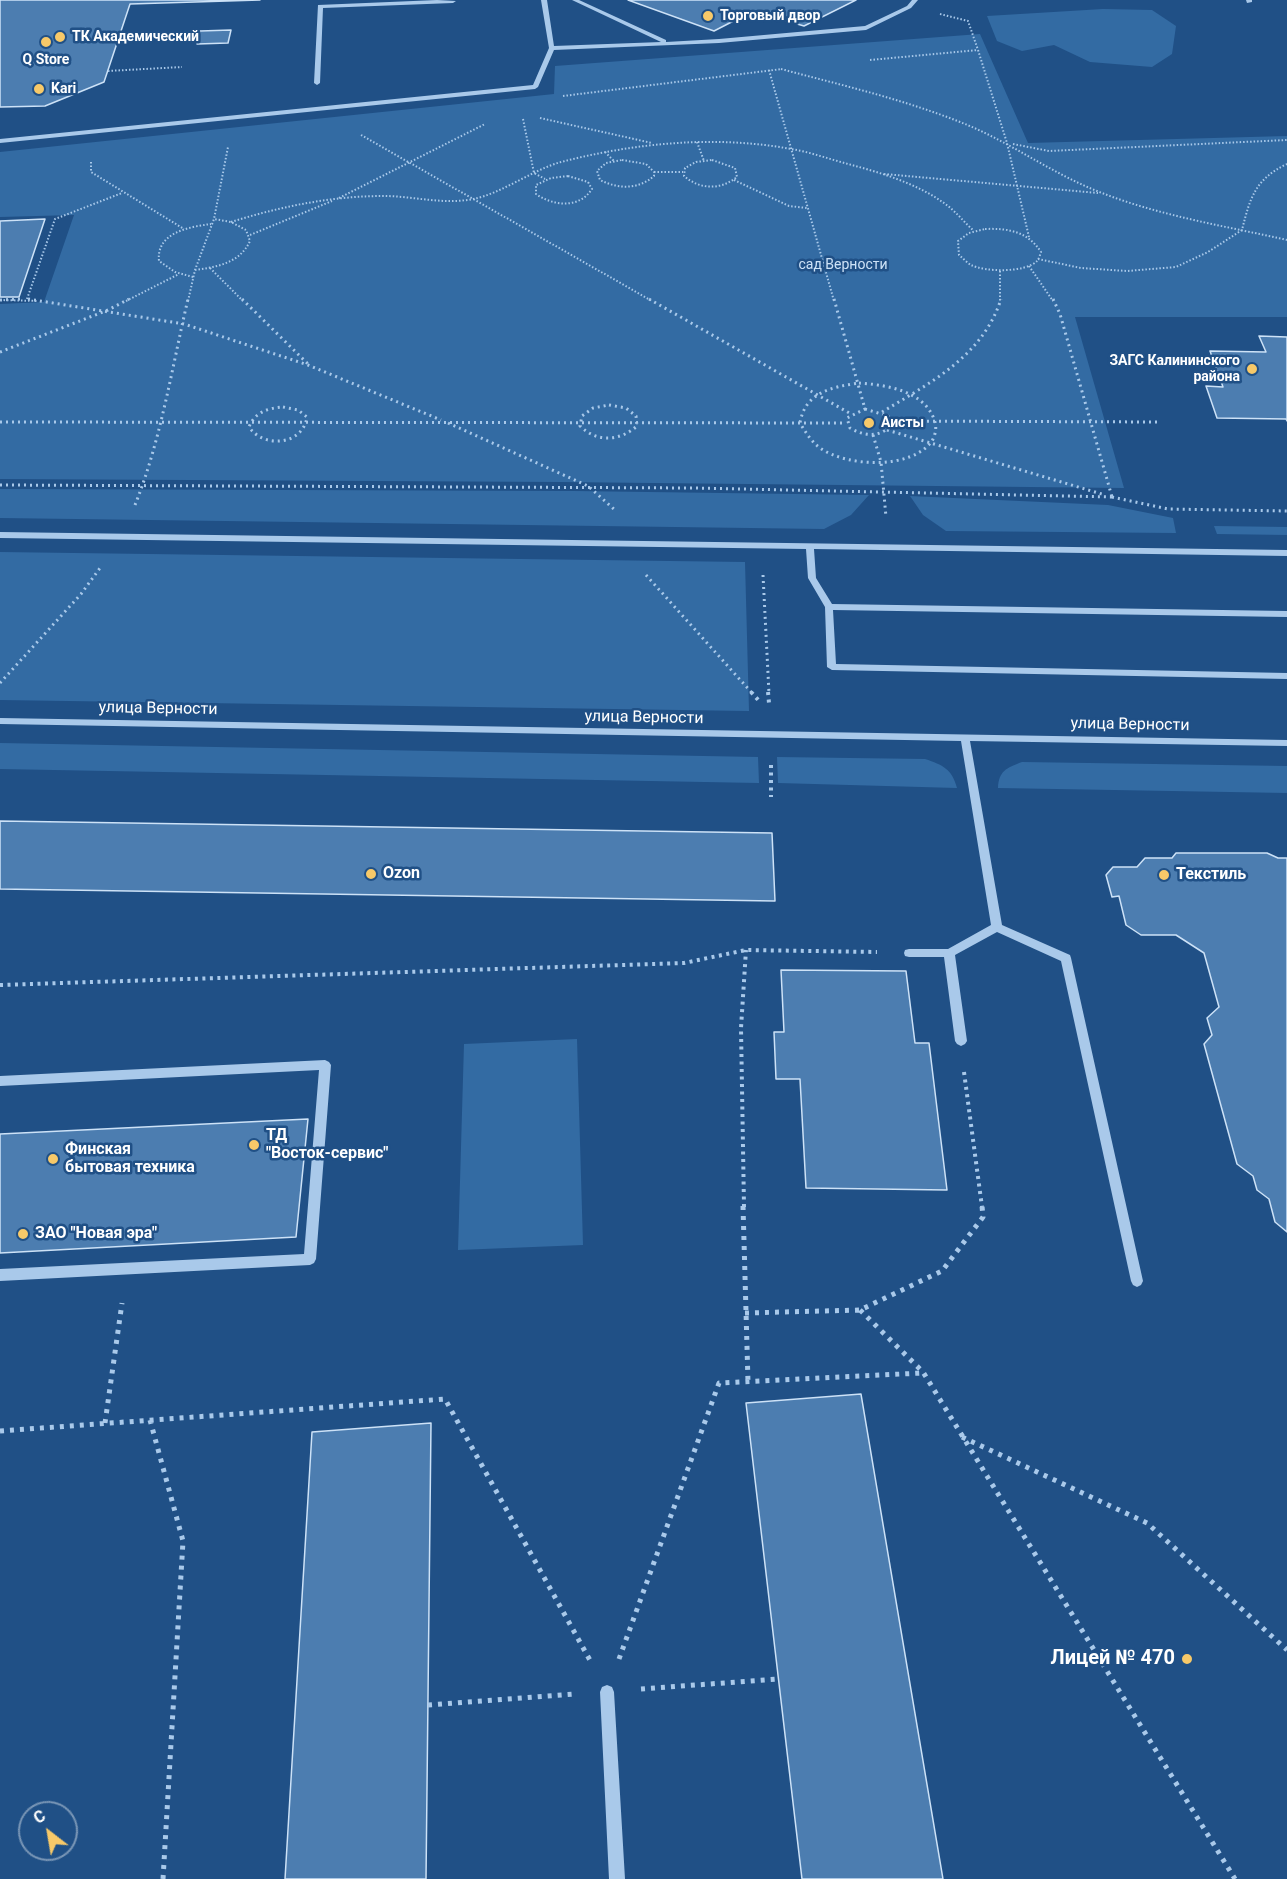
<!DOCTYPE html>
<meta charset="utf-8">
<style>
body{margin:0}
#map{position:relative;width:1287px;height:1879px;overflow:hidden;background:#205086;font-family:Roboto,sans-serif}
canvas{display:block}
.north{position:absolute;left:18px;top:1801px;width:60px;height:60px;box-sizing:border-box;background:#205086;border:2px solid #7996b6;border-radius:50%;rotate:329deg;font-size:16px;font-weight:700;line-height:24px;text-align:center;color:#fff}
.north::after{content:'';display:block;margin:auto;width:21px;height:27px;background:#f7c969;clip-path:polygon(50% 0,100% 100%,50% 72%,0 100%)}
</style>
<div id="map">
<canvas width="1287" height="1879"></canvas>
<div class="north">С</div>
</div>
<script>
const c = document.querySelector('canvas').getContext('2d');
c.lineJoin = 'round';
function fillPath(path, color) {
  c.fillStyle = color;
  c.fill(path, 'evenodd');
}
function strokePath(path, color, width, dash) {
  c.strokeStyle = color;
  c.lineWidth = width;
  c.lineCap = dash ? 'butt' : 'round';
  c.setLineDash(dash || []);
  c.stroke(path);
}
function drawText(font, color, halo, rows, align = 'center') {
  c.font = font + ' Roboto,sans-serif';
  c.lineWidth = 5;
  c.setLineDash([]);
  c.textBaseline = 'middle';
  c.strokeStyle = halo;
  c.fillStyle = color;
  for (const [text, x, y, turn = 0] of rows) {
    c.save();
    c.translate(x, y);
    c.rotate((+turn || 0) * Math.PI / 180);
    c.textAlign = isNaN(turn) ? turn : align;
    if (halo) c.strokeText(text, 0, 0);
    c.fillText(text, 0, 0);
    c.restore();
  }
}
fillPath(new Path2D(`
 M1103,9L1152,10L1176,26L1172,54L1152,67L1090,62L1054,45L1022,51L997,41L987,16Z
 M980,34L1028,143L1287,136V317H1075L1124,488L559,482L0,479V304L44,302L74,215L0,217V152L554,94L555,66Z
 M0,489L575,491L869,495L851,515L824,529L0,518Z
 M910,496L1108,505L1173,518L1176,533L946,531L923,515Z
 M1214,526L1287,527V535L1217,534Z
 M0,552L745,562L749,711L0,700Z
 M0,743L758,757L759,783L0,769Z
 M777,757L925,759C943,765 952,769 957,788L778,783Z
 M1022,762L1287,766V793L998,788C999,771 1006,768 1022,762Z
 M577,1039L583,1245L458,1250L464,1044Z`), '#336ba3');
const building = new Path2D(`
 M0,0H260L130,4L104,82L45,106L0,107Z
 M628,0H856L804,26L753,11L714,31Z
 M231,30L228,43L197,44L200,31Z
 M45,219L19,297H0V221Z
 M1259,336L1287,337V421L1286,419L1217,418L1206,386L1223,387L1210,351L1266,352Z
 M0,821L772,833L775,901L0,889Z
 M1176,853H1267L1278,858H1287V1232L1275,1222L1269,1199L1257,1190L1253,1176L1237,1164L1204,1044L1212,1035L1207,1018L1219,1007L1204,953L1176,935H1141L1126,925L1119,896L1112,897L1106,875L1113,867H1137L1145,858H1172Z
 M781,970L906,971L915,1043H929L947,1190L806,1188L800,1079H776L774,1032H784Z
 M308,1119L296,1237L0,1253V1134Z
 M861,1394L943,1879H802L746,1403Z
 M431,1423L426,1879H285L312,1432Z`);
fillPath(building, '#4c7db0');
strokePath(building, '#cde2f7', 1.5);
strokePath(new Path2D(`
 M940,14L968,21L978,50
 M870,60L978,50L1007,143L1029,237
 M781,69C841,85 902,99 960,122C1009,141 1052,174 1102,193C1161,216 1225,226 1287,240
 M769,70L834,301
 M108,71L182,67
 M563,96L782,69
 M540,118L652,143
 M523,119L534,173L545,179
 M361,135L652,301
 M697,142L704,161
 M1013,144L1049,151L1287,140
 M605,152L614,161
 M622,160L646,164L654,172V176C638,190 618,189 600,180L597,171L606,163Z
 M712,160L735,168L737,177C721,190 700,190 684,176L685,168L696,162Z
 M91,162V172L184,229
 M654,172H683
 M884,174L1098,193
 M568,176L588,182L592,189C579,209 553,206 536,194V185L551,178Z
 M734,180L789,206L807,208
 M339,198L485,124
 M231,222C279,207 331,196 383,196C413,196 443,205 473,199C501,194 532,170 561,162C635,143 715,135 791,149C810,152 829,159 848,164C882,173 919,184 948,206C957,213 965,223 974,231
 M985,229C1009,228 1028,232 1041,252C1040,255 1039,259 1037,261C1025,273 985,272 971,265C967,263 963,258 959,255L958,241L969,233Z
 M250,235L332,201
 M1038,259L1081,268L1127,271L1176,267L1208,252L1242,230C1250,198 1255,179 1287,164
 M1029,266L1053,301
 M210,268L243,301
 M195,270C217,267 240,263 250,241L246,230L231,222L214,219
 M1000,271V301
 M193,277L175,272L159,261C156,233 188,227 211,224
 M27,299L55,219L122,193
 M0,300L38,301
 M126,301L179,274
 M188,301L195,270L214,219L228,147`), '#a9c9ea', 2, [1.5, 2]);
strokePath(new Path2D(`
 M28,299L184,324L308,365L441,420
 M242,299L308,364
 M649,299L851,414
 M834,299L865,409
 M1053,299L1060,314L1112,497
 M0,300L21,299
 M0,352L108,310L129,299
 M859,383C885,385 923,390 934,419C937,426 936,434 932,441C911,470 847,467 820,448C811,441 806,433 800,423C805,392 832,387 859,383Z
 M609,405L626,408L636,416L637,426C620,441 597,443 580,426L582,416L593,408Z
 M283,407L298,410L307,417C303,445 264,449 249,427C255,412 268,408 283,407Z
 M865,409L888,416L891,426C878,438 864,436 850,428L847,418Z
 M882,412C930,383 983,356 1001,299
 M891,421L1159,422
 M0,422L846,423
 M448,423L588,486L616,511
 M887,430L1105,495
 M873,435L881,462L886,517
 M0,485L695,488L1112,497
 M1112,497L1168,509L1287,511
 M135,505C161,440 172,367 188,299
 M646,575L752,693
 M763,575L769,693
 M0,683L81,594L100,568`), '#a9c9ea', 3, [2, 4]);
strokePath(new Path2D(`
 M751,692L761,703
 M768,692L769,703
 M771,765V797
 M0,985L684,963L746,950L877,952
 M964,1072L982,1207
 M744,1207L741,1028L746,950`), '#a9c9ea', 4, [3, 4.5]);
strokePath(new Path2D(`
 M743,1206L748,1382
 M860,1310L923,1372L1235,1879
 M745,1313L860,1310L942,1271L983,1217L982,1206
 M150,1420L183,1541L163,1879
 M105,1423L122,1303
 M0,1431L445,1399L591,1662
 M962,1437L1147,1523L1287,1650
 M619,1659L719,1383L922,1373
 M641,1689L778,1679
 M428,1705L574,1694`), '#a9c9ea', 5, [4, 6]);
fillPath(new Path2D(`
 M437,0L456,1L453,3L323,8L320,83L317,85L314,83L318,5Z
 M541,0H547L554,46L661,42L572,0H579L666,40V42L719,39L865,26L907,6L912,0H918L911,8L866,30L719,43L554,50L538,87L535,89L0,143V139L533,85L549,48Z
 M1246,0H1252V2L1247,3Z
 M0,532L1287,550V556L814,549L816,578L832,604L1287,611V617L833,610L836,664L1287,673V679L832,670L827,667L825,607L808,578L806,549L0,538Z
 M0,718L1287,740V746L970,741L1002,925L1070,955L1071,958L1143,1281L1141,1285L1137,1287L1133,1285L1131,1281L1061,961L997,932L955,955L967,1041L965,1044L961,1046L957,1044L955,1041L944,957H909L905,956L904,953L905,950L909,949H948L991,925L961,741L0,724Z
 M325,1060L329,1062L331,1065L316,1259L314,1263L310,1265L0,1281V1269L304,1254L319,1070L0,1086V1076Z
 M607,1685L612,1687L614,1692L625,1879H609L600,1692L602,1687Z`), '#a9c9ea');
for (const [x, y, r, color] of [
 [708,16,6,"#f7c969"],
 [60,37,6,"#f7c969"],
 [46,42,6,"#f7c969"],
 [39,89,6,"#f7c969"],
 [1252,369,6,"#f7c969"],
 [869,423,6,"#f7c969"],
 [371,874,6,"#f7c969"],
 [1164,875,6,"#f7c969"],
 [254,1145,6,"#f7c969"],
 [53,1159,6,"#f7c969"],
 [23,1234,6,"#f7c969"],
 [1187,1659,6,"#f7c969"]
]) {
  const dot = new Path2D();
  dot.arc(x, y, r, 0, 2 * Math.PI);
  c.fillStyle = color;
  c.fill(dot);
  strokePath(dot, '#205086', 2);
}
drawText('bold 14px', '#fff', '#205086', [
 ["Торговый двор",720,16],
 ["ТК Академический",72,37],
 ["Q Store",46,60,"center"],
 ["Kari",51,89],
 ["ЗАГС Калининского",1240,361,"right"],
 ["района",1240,377,"right"],
 ["Аисты",881,423]
], 'left');
drawText('14px', '#cde2f7', '#205086', [
 ["сад Верности",843,265]
]);
drawText('16px', '#fff', '#205086', [
 ["улица Верности",158,709,1],
 ["улица Верности",644,718,1],
 ["улица Верности",1130,725,1]
]);
drawText('bold 16px', '#fff', '#205086', [
 ["Ozon",383,874],
 ["Текстиль",1176,875],
 ["ТД",266,1136],
 ["\"Восток-сервис\"",266,1154],
 ["Финская",65,1150],
 ["бытовая техника",65,1168],
 ["ЗАО \"Новая эра\"",35,1234]
], 'left');
drawText('bold 20px', '#fff', '#205086', [
 ["Лицей № 470",1175,1659]
], 'right');
</script>
